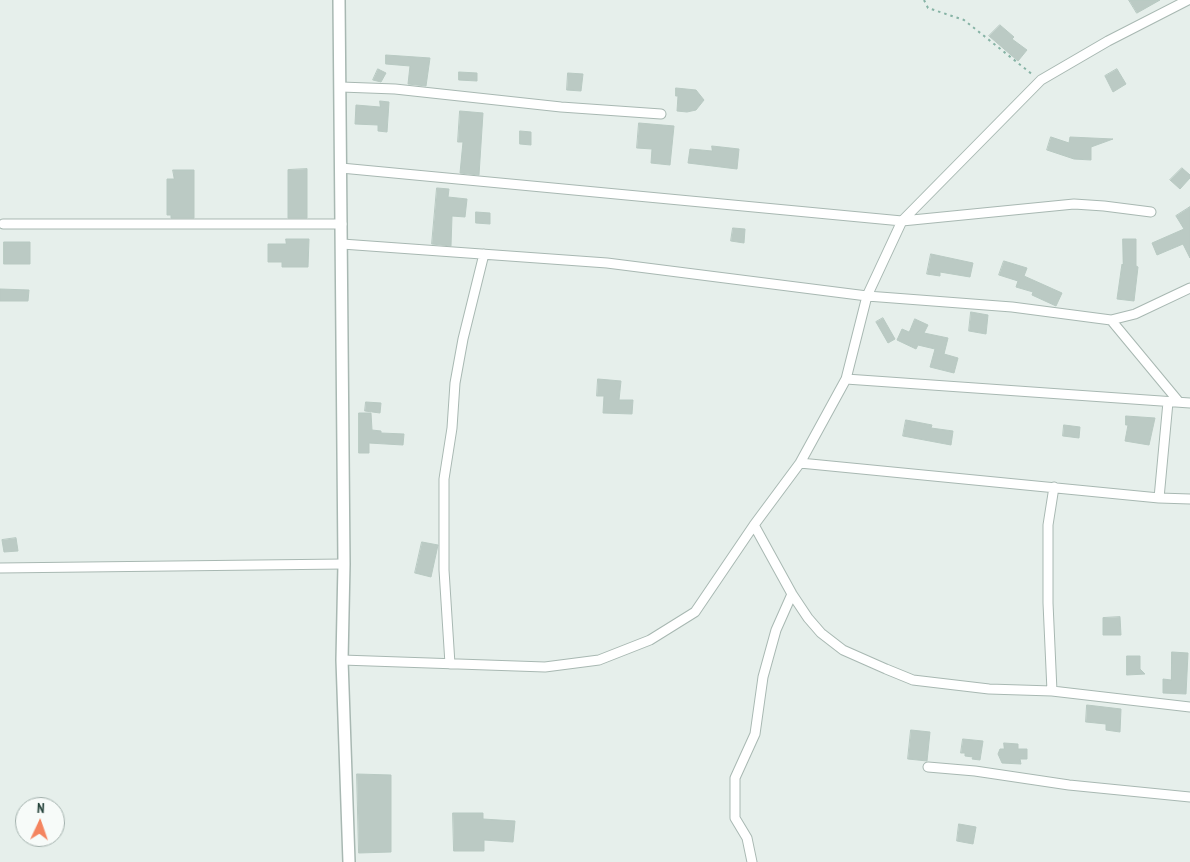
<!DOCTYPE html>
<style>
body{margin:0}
#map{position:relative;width:1190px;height:862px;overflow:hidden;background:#e6efeb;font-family:"PT Sans Narrow",sans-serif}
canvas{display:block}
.north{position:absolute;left:15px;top:797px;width:50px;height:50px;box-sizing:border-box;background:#f7fbf9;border:1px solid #a3b1ad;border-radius:50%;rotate:3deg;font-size:14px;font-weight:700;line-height:20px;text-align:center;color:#24423a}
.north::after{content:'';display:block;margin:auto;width:18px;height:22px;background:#f4845f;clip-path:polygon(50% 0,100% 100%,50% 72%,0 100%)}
</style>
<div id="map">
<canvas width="1190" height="862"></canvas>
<div class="north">N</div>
</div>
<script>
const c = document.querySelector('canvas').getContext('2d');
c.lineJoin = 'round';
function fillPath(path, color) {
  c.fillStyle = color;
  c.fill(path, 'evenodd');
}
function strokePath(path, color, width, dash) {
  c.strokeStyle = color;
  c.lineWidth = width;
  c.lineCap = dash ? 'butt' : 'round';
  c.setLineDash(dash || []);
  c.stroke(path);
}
const building = new Path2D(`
 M1129,0H1160L1137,13Z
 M1000,25L1014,37L1012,39L1027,50L1018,61L989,36Z
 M386,55L430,58L426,86L408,84L410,66L386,64Z
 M378,69L386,73L381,82L373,80Z
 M1117,69L1126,84L1113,92L1105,76Z
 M459,72L477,73V81L459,80Z
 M568,73L583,74L581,91L567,90Z
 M676,88L696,90L704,100L696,110L687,112L677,111L678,96H676Z
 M380,101L389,102L387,132L378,131V125L355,124L356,105L380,107Z
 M460,111L483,113L479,175L460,173L463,142H458Z
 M639,123L674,126L670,165L651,163L652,149L637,148Z
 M520,131L531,132V145L520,144Z
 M1051,137L1069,143L1070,137L1113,139L1091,147V160L1074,159L1047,150Z
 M712,146L739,149L737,169L688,163L690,149L712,151Z
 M1182,168L1190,175V178L1180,189L1170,180Z
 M307,169V218H288V170Z
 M173,170H194V218H171V215H167V179H174Z
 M437,188L449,189L448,197L467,199L465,217L452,216L451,246L432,244Z
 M1190,207V258L1183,244L1157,255L1152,243L1184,229L1176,216Z
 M476,212L490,213V224L476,223Z
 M733,228L745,229L744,243L731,241Z
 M286,239H309L308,267H282V262H268V244H286Z
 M1123,239H1136V266L1138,267L1134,301L1117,299L1122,264L1123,265Z
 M4,242H30V264H4Z
 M931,254L973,263L970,277L940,272V276L927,274Z
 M1004,261L1027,268L1024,276L1062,293L1056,306L1032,295L1033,292L1016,287L1018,281L999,275Z
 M0,289L29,290L28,301H0Z
 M971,312L988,315L986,334L969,331Z
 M883,318L895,339L888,343L876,322Z
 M915,319L928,325L924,333L948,338L944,354L958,358L954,373L930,367L935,349L918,345L916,349L897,340L902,329L909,332Z
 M598,379L621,381L619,400H633L632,414L603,413L604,396H597Z
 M366,402L381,403L380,413L365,411Z
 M359,413H371L372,430L381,431V433L404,434L403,445L369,443V453H359Z
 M1126,416L1155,418L1149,445L1125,441L1128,425H1126Z
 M906,420L932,425L931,428L953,431L951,445L903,436Z
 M1064,425L1080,427L1079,438L1063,436Z
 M16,538L18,551L4,552L2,540Z
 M422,542L438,545L431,577L415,573Z
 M1120,617L1121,635H1103V618Z
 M1172,652L1188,653L1186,694L1163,693V679L1171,680Z
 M1127,656H1140V669L1145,674L1127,675Z
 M1087,705L1121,709L1120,732L1106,730V724L1086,722Z
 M911,730L930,732L927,761L908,759Z
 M963,739L983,741L980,760L972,759L973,757L965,756V753H961Z
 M1004,743L1018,744V749H1027V759H1020L1021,764L1002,763L998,754L1000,749H1004Z
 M357,774L391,775V852L359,853Z
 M453,813H483V819L515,821L513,842L484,840V851H454Z
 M959,824L976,827L973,844L957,841Z`);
fillPath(building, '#bbcac4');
strokePath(building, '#b8c9c2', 1);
const minor = new Path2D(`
 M341,87L395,89L561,107L661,114
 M341,168L902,221L1074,204L1104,206L1151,212
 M3,224H342
 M342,244L607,263L867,296L1012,307L1111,320L1135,314L1190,288
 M1111,320L1179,402
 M846,379L1190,403
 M800,463L1159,498L1190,499
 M1159,498L1168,402
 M754,525L792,594L808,618L821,633L843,650L886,669L913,680L989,689L1052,691L1190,707
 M0,568L344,564
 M342,660L545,667L599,660L650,640L695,612L754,525L800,463L846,379L867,296L902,221L1041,80L1108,41L1188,0
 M450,664L444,570V479L452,428L455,383L463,339L484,254
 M1052,691L1048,603V525L1054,487
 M928,767L975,771L1069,785L1190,797
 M752,862L747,838L735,818V778L755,734L763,677L776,630L792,594`);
const tertiary = new Path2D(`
 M339,0L344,564L342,660L349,862`);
strokePath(minor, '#a8b8b2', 11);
strokePath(tertiary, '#a8b8b2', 14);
strokePath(new Path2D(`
 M924,0L928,8L964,20L1033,75`), '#86b3a5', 2, [2.5, 4]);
strokePath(minor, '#fff', 9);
strokePath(tertiary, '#fff', 11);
</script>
